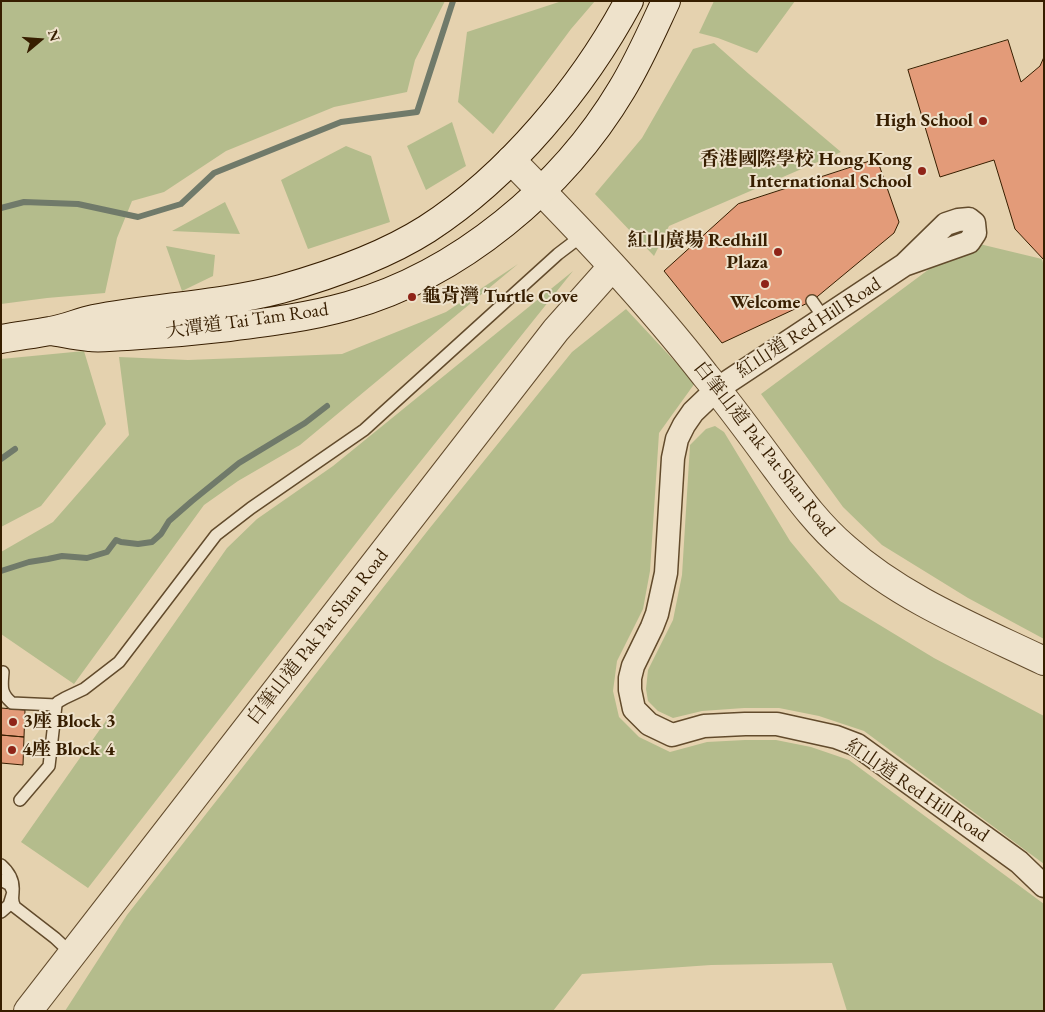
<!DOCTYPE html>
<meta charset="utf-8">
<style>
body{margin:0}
#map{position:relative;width:1045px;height:1012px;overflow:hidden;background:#e5d2af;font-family:"EB Garamond",serif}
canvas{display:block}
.frame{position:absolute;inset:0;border:2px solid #371e00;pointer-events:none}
.north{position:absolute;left:15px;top:15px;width:50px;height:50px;-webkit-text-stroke:4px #eee2cb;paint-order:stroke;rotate:72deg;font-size:14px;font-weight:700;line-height:20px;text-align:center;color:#371e00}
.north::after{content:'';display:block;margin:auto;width:18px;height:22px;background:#371e00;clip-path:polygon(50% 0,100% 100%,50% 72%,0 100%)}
</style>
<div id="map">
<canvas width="1045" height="1012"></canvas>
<div class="frame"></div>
<div class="north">N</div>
</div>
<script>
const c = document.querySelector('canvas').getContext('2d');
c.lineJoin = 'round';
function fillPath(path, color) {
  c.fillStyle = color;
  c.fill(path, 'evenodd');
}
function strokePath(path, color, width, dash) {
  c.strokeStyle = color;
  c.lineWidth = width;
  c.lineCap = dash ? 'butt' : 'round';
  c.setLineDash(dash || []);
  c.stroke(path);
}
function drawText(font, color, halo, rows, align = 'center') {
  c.font = font + ' "EB Garamond","Noto Serif TC",serif';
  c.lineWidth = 4;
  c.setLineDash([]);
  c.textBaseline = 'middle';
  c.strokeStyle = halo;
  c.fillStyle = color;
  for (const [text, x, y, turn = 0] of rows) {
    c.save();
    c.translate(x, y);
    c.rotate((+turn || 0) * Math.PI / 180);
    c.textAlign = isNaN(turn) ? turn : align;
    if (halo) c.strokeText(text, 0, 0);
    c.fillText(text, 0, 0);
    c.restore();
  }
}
fillPath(new Path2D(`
 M1,1H445L415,60L407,92L334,107L226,151L164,192L132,201L117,238L105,293L47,298L1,304Z
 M562,1H595L571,29L493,134L458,102L467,32Z
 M714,1H795L757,53L718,38L699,33Z
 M714,43L749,74L841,152L669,226L654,256L595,194L642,138L693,49Z
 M452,122L466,166L426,190L407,146Z
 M346,146L371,156L390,222L308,249L281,180Z
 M225,202L240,234L172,231Z
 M967,241L1042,259L1044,267V639L968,598L882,545L843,507L761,394Z
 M166,246L215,255L213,276L182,291Z
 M518,264L300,445L238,481L204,505L74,684L1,634V552L53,522L129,435L119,357L188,360L342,354L446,312Z
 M573,271L388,502L88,888L21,842L227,548L257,519L333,466Z
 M626,309L695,383L659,433L650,571L643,609L617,661L613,691L619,717L639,737L670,752L707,742L745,740H776L811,747L849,760L1044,904V1011H847L832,963L711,965L582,974L553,1011H65L127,915L429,529L572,352Z
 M84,351L106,424L41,506L1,527V359Z
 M715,426L724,432L790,541L840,601L934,658L1044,716V864L864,731L819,716L779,708H744L702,711L673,718L658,711L648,701L646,689L648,670L673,620L682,575L690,445L706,429Z`), '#b4bc8c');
strokePath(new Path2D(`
 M1,208L24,202L78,204L138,217L181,204L214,173L341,122L417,112L453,1
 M1,459L15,449
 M1,571L29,562L48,559L62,556L87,558L107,552L116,540L121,542L138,544L152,542L161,534L169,521L192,501L239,463L305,423L327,406`), '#707a6a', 6);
const building = new Path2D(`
 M1008,40L1021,82L1040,66L1044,57V260L1015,229L994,160L940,177L908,70Z
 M877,159L899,222L894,233L812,301L722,343L664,271L738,204Z
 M1,708L25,710L24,737L1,735Z
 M1,735L24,737L23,765L1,763Z`);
fillPath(building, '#e39b79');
strokePath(building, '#371e00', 1);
const service = new Path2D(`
 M812,301L824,318
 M3,672C2,686 0,693 12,703L56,705L58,702L65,698L84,689L119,662L216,535L251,508L364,430L558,254L583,235
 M20,800L49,766L56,705
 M1,865C9,872 14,880 13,891C13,898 11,901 15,907L55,938L72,954
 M1,880L10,885L13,892L9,905L1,912`);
const minor = new Path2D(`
 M904,265L969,242L975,233L974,223L969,219L958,220L946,224L904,265L717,389L693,412L684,425L677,439L673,458L666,573L657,614L652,627L633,666L630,678V690L634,709L649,724L672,735L704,726L745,724H777L836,737L857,745L1019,862L1044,886`);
const tertiary = new Path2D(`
 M511,160C578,228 646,299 705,375C730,405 753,437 776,468C797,496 818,525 845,548C902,599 975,628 1044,661
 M28,1011L556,330L612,267`);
const secondary = new Path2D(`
 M51,331C64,333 76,336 89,337C101,339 114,336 127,336C161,334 195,331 229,327C269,322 309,317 348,306C459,275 563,188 622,89C639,61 652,31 666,1
 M1,339C17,336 34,334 50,331C65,329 79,322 94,319C156,307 219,305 281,289C331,275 383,257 427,229C509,176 583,87 629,1`);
strokePath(service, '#624b2c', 14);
strokePath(minor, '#624b2c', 25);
strokePath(tertiary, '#624b2c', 30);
strokePath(secondary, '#371e00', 30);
strokePath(service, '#eee2cb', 11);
strokePath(minor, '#eee2cb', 22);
strokePath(tertiary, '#eee2cb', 28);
strokePath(secondary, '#eee2cb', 28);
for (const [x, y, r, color] of [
 [983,121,5,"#8f2418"],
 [922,171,5,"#8f2418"],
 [778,252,5,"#8f2418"],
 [765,284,5,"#8f2418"],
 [412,297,5,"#8f2418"],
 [13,722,5,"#8f2418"],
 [12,750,5,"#8f2418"]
]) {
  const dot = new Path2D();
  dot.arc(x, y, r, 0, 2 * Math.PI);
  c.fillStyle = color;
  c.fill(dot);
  strokePath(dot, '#eee2cb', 2);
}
drawText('bold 19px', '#371e00', '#eee2cb', [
 ["High School",973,121],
 ["香港國際學校 Hong Kong",912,160],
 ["International School",912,182],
 ["紅山廣場 Redhill",768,241],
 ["Plaza",768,263],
 ["龜背灣 Turtle Cove",422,297,"left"],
 ["Welcome",765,303,"center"],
 ["3座 Block 3",23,722,"left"],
 ["4座 Block 4",22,750,"left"]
], 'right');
drawText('19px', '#371e00', '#eee2cb', [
 ["大潭道 Tai Tam Road",247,321,-8],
 ["紅山道 Red Hill Road",809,328,-33],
 ["白筆山道 Pak Pat Shan Road",764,449,52],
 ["白筆山道 Pak Pat Shan Road",318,637,-52],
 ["紅山道 Red Hill Road",917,791,34]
]);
</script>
